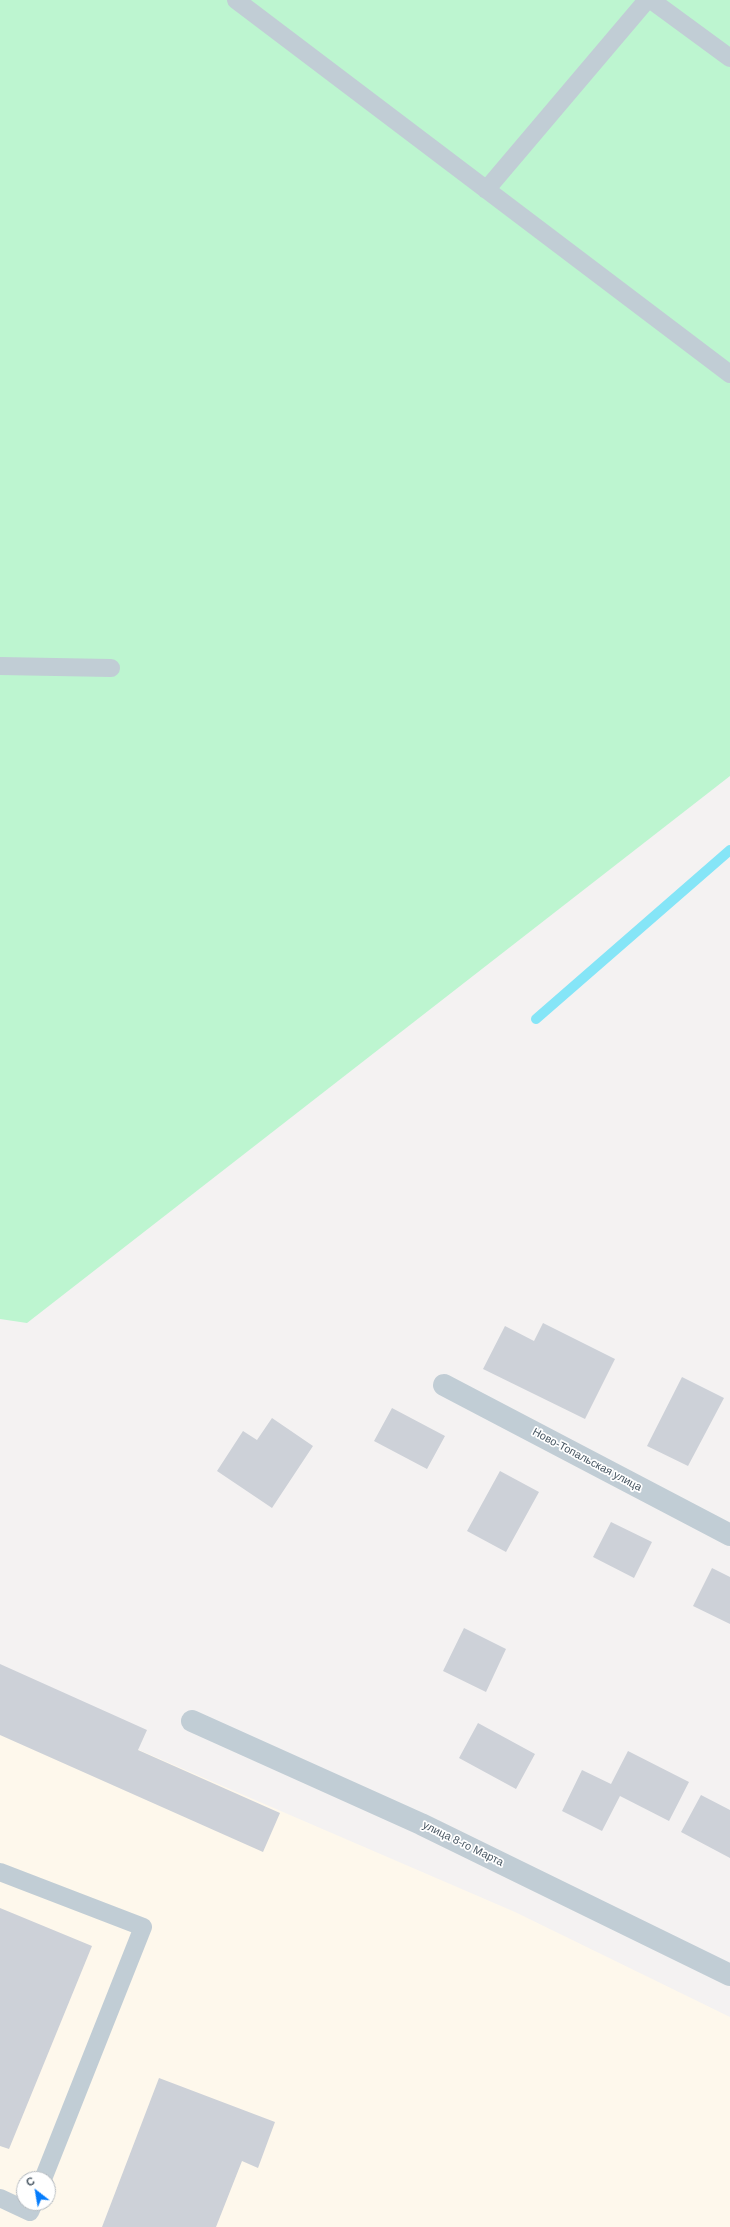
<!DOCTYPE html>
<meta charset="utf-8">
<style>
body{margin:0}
#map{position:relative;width:730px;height:2227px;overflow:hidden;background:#f4f2f2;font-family:Helvetica,sans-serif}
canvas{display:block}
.north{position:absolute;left:16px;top:2171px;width:40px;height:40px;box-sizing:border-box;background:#fff;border:1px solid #b5bbc0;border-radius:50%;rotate:329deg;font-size:11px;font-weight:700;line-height:16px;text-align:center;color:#475662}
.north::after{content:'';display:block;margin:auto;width:14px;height:18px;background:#047cfc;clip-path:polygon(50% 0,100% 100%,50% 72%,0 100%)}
</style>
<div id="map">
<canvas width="730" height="2227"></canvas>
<div class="north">С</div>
</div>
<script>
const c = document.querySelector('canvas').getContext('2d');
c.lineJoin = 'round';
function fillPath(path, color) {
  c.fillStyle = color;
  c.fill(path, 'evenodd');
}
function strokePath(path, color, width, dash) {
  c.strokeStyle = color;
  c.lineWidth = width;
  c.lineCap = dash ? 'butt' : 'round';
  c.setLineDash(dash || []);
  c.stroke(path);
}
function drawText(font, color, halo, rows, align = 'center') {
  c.font = font + ' Helvetica,sans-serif';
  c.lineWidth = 3.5;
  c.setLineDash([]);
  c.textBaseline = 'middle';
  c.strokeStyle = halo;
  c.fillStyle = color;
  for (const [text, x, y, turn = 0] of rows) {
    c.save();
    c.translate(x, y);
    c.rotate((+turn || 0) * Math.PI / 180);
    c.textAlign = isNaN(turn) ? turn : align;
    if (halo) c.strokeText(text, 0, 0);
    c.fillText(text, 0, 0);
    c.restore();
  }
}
fillPath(new Path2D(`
 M0,1690L515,1912L730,2017V2227H0ZM24,2179H48V2203H24Z`), '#fef8ec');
fillPath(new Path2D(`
 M0,0H730V776L27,1323L0,1319Z`), '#bdf5d0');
strokePath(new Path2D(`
 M536,1019L730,850`), '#85e5f7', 10);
fillPath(new Path2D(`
 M543,1323L615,1359L585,1419L483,1369L505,1326L534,1341Z
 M682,1377L724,1398L688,1466L647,1446Z
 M392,1408L445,1436L427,1469L374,1441Z
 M272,1418L313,1446L272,1508L217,1471L243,1431L257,1440Z
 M500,1471L539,1492L506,1552L467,1531Z
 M611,1522L652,1542L634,1578L593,1557Z
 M712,1568L730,1577V1624L693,1606Z
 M464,1628L506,1649L486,1692L443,1671Z
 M0,1664L147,1730L138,1750L280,1813L263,1852L0,1735Z
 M478,1723L535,1754L516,1789L459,1758Z
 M628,1751L689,1782L669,1821L620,1796L602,1831L562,1811L582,1770L611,1784Z
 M701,1795L730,1810V1858L681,1832Z
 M0,1908L92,1946L9,2149L0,2146Z
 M159,2078L275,2122L258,2168L242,2161L216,2227H102Z`), '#cdd1d8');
strokePath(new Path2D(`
 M236,0L730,374
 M651,0L730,58
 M486,190L647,0
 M0,666L111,668
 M0,1872L143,1927L43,2179
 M0,2198L30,2212L34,2203`), '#c1cdd5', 18);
strokePath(new Path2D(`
 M444,1385L730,1535
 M192,1721L421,1824L730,1975`), '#c1cdd5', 22);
drawText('11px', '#475662', '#fff', [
 ["Ново-Топальская улица",587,1460,28],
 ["улица 8-го Марта",463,1844,26]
]);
</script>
